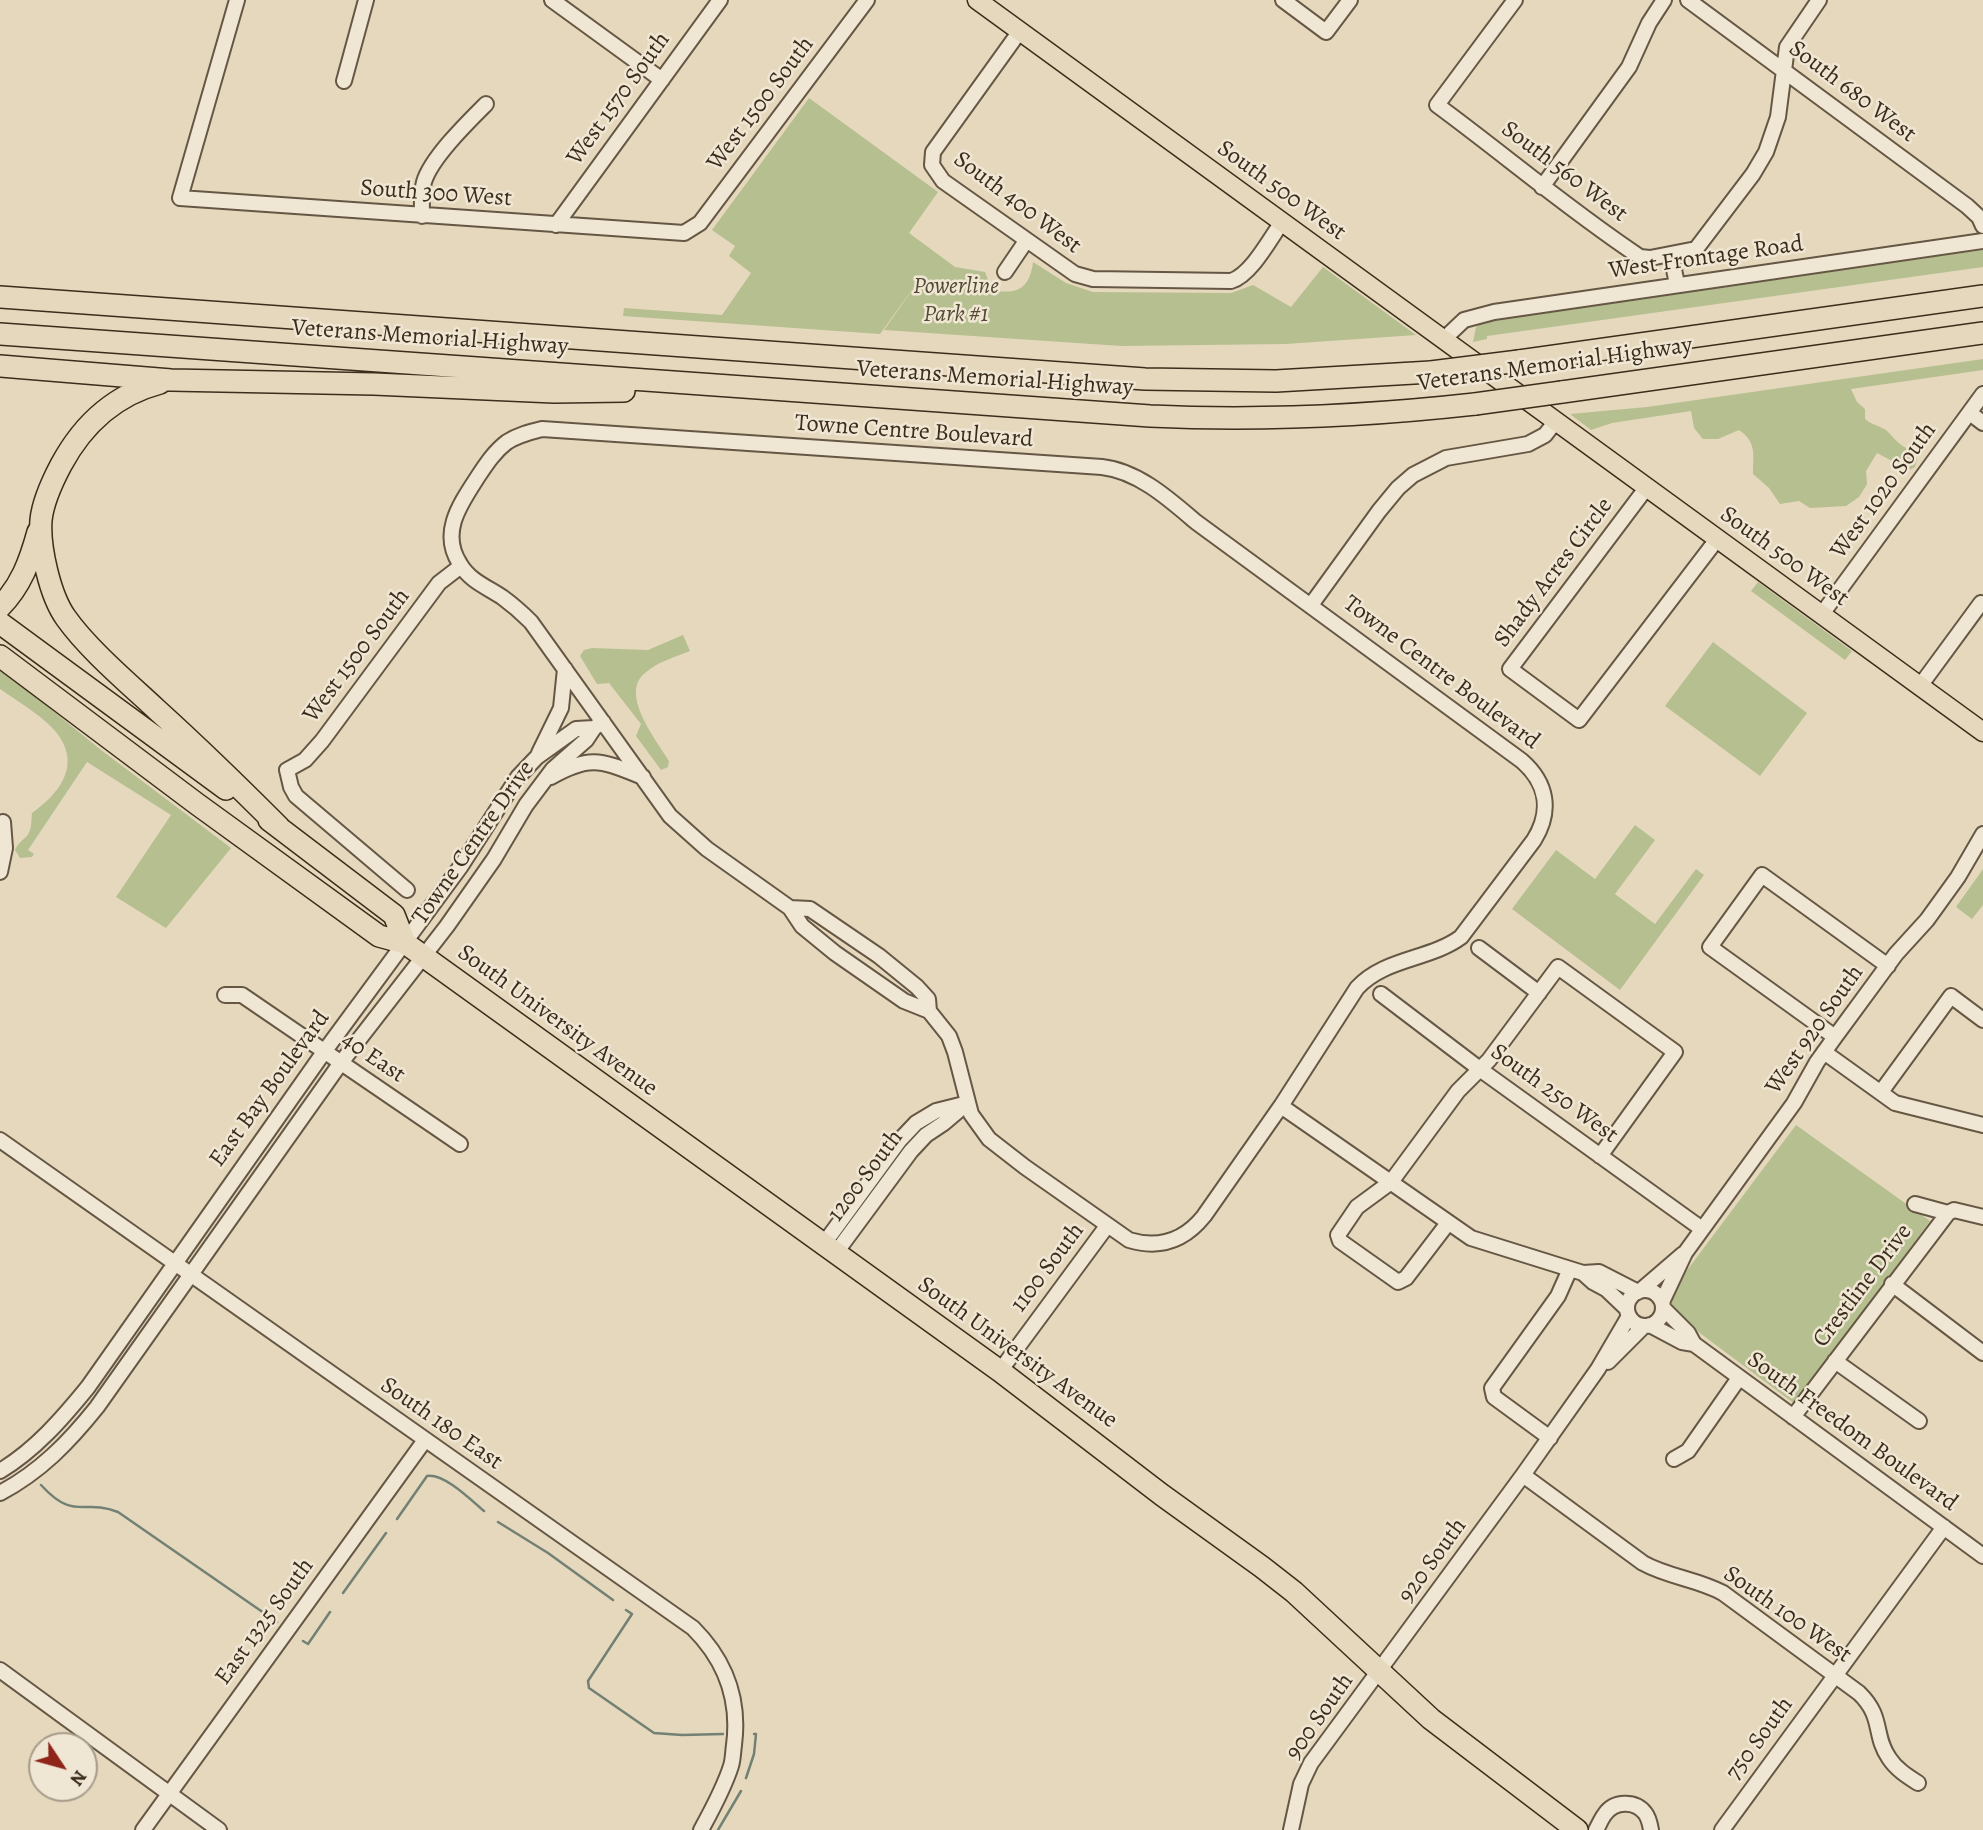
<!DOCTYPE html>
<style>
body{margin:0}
#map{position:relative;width:1983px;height:1830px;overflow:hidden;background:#e6d8bd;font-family:Alegreya,serif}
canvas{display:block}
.north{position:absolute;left:28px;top:1732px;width:70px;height:70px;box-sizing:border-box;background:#efe6d4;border:2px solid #a79c8a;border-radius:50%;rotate:126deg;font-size:19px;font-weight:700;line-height:28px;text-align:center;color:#3c2c1b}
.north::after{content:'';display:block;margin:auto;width:24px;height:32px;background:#8f2418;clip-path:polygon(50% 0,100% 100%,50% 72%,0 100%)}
</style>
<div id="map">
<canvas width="1983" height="1830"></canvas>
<div class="north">N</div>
</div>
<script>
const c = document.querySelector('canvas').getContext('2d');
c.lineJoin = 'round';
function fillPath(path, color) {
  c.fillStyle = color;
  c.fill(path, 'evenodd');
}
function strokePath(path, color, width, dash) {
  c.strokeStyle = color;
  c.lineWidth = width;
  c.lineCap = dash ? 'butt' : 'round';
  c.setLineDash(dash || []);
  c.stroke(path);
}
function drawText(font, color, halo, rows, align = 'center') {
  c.font = font + ' Alegreya,serif';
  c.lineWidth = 5;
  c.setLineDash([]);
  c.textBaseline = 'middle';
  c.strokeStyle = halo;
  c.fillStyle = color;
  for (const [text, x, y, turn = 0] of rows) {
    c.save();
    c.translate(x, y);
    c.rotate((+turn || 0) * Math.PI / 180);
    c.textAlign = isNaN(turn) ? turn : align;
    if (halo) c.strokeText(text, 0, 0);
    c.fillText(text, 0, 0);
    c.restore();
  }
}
fillPath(new Path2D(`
 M809,98L938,192L909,233L955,267L985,272L989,282L997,291C1020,294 1030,286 1033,262L1066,283L1093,292L1231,293L1253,285L1291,307L1323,267L1416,335L1286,344L1121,346L884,330L930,265L880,334L623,316L624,308L722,315L751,273L729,256L735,246L712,230Z
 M1983,250V267L1487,336V339L1473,342L1476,327L1486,321L1723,285Z
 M1983,359V370L1851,389L1857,402L1865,409V419C1872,425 1880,426 1886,430C1896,440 1900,447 1914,451L1917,459L1915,467L1909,470L1877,453L1866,471L1867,484L1859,497L1846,506L1810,508L1799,501L1780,504L1769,488L1753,474C1753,455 1757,442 1739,430L1718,439H1703L1694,428L1691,411L1612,423L1591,430L1570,414L1647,407Z
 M1758,582L1852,651L1845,660L1751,591Z
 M683,635L690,651C675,657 657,662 645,673C619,694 656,739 669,761L668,767L661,770L636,736L641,724L609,683L597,684L580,656L584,650L592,648L648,650Z
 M1713,642L1807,713L1760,776L1665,706Z
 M0,668L101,750L231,848L166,928L116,897L171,815L87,762L28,850L34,854L32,857L20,858L15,850C18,843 22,841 27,836C32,829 31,821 32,813C57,795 81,768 59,736C48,719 17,701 0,689Z
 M1635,825L1655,840L1615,894L1655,924L1696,869L1704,875L1620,990L1512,909L1556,850L1595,879Z
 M1983,869V905L1972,919L1956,907Z
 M1796,1125L1930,1221L1795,1404L1681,1319C1670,1307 1669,1299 1676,1285Z`), '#b6bf90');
strokePath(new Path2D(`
 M41,1485C75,1522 83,1498 118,1512L277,1622
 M397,1519L427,1476C444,1473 471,1500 484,1511
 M498,1522L548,1553L613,1600
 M343,1593L386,1533
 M626,1610L632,1614L588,1681L589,1688L654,1733L682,1735L723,1734
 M303,1641L308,1644L330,1612
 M746,1778L754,1754L756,1734H754
 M718,1830L741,1791`), '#728174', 2.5);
const minor = new Path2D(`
 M237,0L180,198L684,233L700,223L867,0
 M552,0L662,80
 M1283,0L1326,32L1350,0
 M1515,0L1437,105C1505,155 1569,210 1640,257L1650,258L1696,249L1753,174L1766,152L1778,117L1787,47L1819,0
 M1688,0L1967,206L1979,217L1983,226
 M1020,31L933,152L932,165L943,181L1075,274L1093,279L1231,281C1251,275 1270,239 1282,222
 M344,81L366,0
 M1542,187L1629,67L1649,23L1664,0
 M422,216C422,205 421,193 424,182C431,158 468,122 486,104
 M556,225L720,0
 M1671,255L1677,284
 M1005,272L1026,241
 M1444,339L1464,320L1494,312L1983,241
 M1970,413L1983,423
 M542,429L1102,467C1138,471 1169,499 1196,522L1522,761C1547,783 1552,811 1534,840L1461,937C1430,960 1384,958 1357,988L1281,1106L1204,1216C1184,1241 1159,1249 1129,1240L1025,1167L989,1139L971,1114L955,1052L949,1036L929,1011L928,999L917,987L879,956L810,909L790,908L707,849L670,816L531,622C522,613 513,605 502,597C487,587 470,581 460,564C439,532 461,503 479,475C487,463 495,451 507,442C518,435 530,432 542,429Z
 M1647,487L1510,669L1579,720L1718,538
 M1311,605L1379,511L1398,488L1413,475L1446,458L1528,444L1545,435L1556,421
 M1822,614L1983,394
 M1920,686L1981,603
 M539,753L561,708L565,669
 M551,777C591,754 602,761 643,777
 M0,872L5,848L3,822
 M407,890L296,796L291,787L287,770L305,760L322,741L439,583L461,566
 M790,908L802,926L835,953L904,1001L929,1011
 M1479,948L1539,993
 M1381,994L1481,1070L1702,1229
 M225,995H242L460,1144
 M1835,1037L1710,947L1762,875L1888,966
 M1824,1052L1895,1103L1983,1125
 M1881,1092L1951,996L1983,1020
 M1281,1106L1471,1238L1583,1273L1599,1272L1638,1292
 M0,1140L693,1628C725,1660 740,1699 734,1745C733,1752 733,1760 731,1766C724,1788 712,1810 701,1830
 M1915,1204L1948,1213
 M1448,1223L1406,1278L1398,1282L1340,1241L1338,1235L1357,1207L1391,1182L1458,1091L1489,1060L1558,967L1675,1052L1600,1156
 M823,1245L899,1141L916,1123L936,1111L968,1103
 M835,1254L911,1151L926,1135L944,1123L964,1106
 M1583,1273L1593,1282L1606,1289L1627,1309
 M1892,1284L1983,1353
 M1627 1308a18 18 0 1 1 36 0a18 18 0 1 1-36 0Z
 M1640,1291L1683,1254
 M1662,1302L1685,1253L1794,1103L1817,1062L1835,1037L1896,954L1927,920L1958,877L1983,834
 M1663,1308L1688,1333L1694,1344
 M1650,1325L1682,1342L1694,1344L1983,1556
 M1835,1361L1919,1421
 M1608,1362L1644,1326
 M1000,1371L1107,1226
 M1793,1417L1948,1213L1954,1210L1983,1217
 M1550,1438L1494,1397L1492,1388L1558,1296L1570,1269
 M1674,1459L1688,1451L1739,1378
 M0,1471C35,1450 62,1419 88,1387L324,1052L461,866L518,777L537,757L576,729L594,728
 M1523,1475L1643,1563C1668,1577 1697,1579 1723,1593L1859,1693C1884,1717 1873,1735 1889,1758C1896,1769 1907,1776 1918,1783
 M0,1493C40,1472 69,1442 97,1407L340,1064L447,926L494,859L526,805L553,769L586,740L594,728L603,722
 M0,1670L219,1830
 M143,1830L425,1440
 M1291,1830L1301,1784L1311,1763L1523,1475L1598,1369L1629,1316
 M1596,1830C1599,1825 1601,1819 1605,1814C1614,1801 1635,1800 1645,1813C1649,1818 1650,1824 1651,1830
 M1722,1830L1944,1527`);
const major = new Path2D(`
 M977,0L1983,732`);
const highway = new Path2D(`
 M0,297L1145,379L1276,381L1431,372
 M0,334L1150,416C1259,421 1367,416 1475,404
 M1519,361L1983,296
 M0,366L171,380L374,384L554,392L624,391
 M160,383C114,395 83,424 61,465C52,482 43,501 41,520C39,547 50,596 66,618C88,649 127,682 156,709C198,747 239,787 279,827
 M1562,392L1983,333
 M0,607C21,586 30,561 38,532
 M0,623L226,789
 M0,656L197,804L379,936L405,943L1000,1371L1162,1495L1262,1567L1294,1592L1431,1719L1577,1830
 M269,820L394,915L405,943`);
strokePath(minor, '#665744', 18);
strokePath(major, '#3c2c1b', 21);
strokePath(highway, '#3c2c1b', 24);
strokePath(minor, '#efe6d4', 14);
strokePath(major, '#e6d8bd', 18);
strokePath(highway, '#e6d8bd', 21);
const highwayBridge = new Path2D(`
 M1431,372L1519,361
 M1475,404L1562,392`);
strokePath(highwayBridge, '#3c2c1b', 24, []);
strokePath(highwayBridge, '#e6d8bd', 21);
drawText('24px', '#3c2c1b', '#efe6d4', [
 ["South 680 West",1852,92,37],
 ["West 1570 South",619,99,-54],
 ["West 1500 South",761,104,-53],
 ["South 560 West",1564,172,37],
 ["South 500 West",1281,191,36],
 ["South 300 West",436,194,4],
 ["South 400 West",1017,203,37],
 ["West Frontage Road",1706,258,-8],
 ["Veterans Memorial Highway",430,338,4],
 ["Veterans Memorial Highway",1555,365,-8],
 ["Veterans Memorial Highway",995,379,4],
 ["Towne Centre Boulevard",914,432,4],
 ["West 1020 South",1884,491,-54],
 ["South 500 West",1784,557,36],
 ["Shady Acres Circle",1554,573,-53],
 ["West 1500 South",357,656,-53],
 ["Towne Centre Boulevard",1441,673,37],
 ["Towne Centre Drive",474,843,-55],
 ["South University Avenue",557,1021,36],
 ["West 920 South",1815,1030,-55],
 ["40 East",373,1058,34],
 ["East Bay Boulevard",270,1089,-54],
 ["South 250 West",1554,1094,36],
 ["1200 South",866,1176,-53],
 ["1100 South",1048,1268,-53],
 ["Crestline Drive",1863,1286,-53],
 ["South University Avenue",1017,1353,36],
 ["South 180 East",441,1424,35],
 ["South Freedom Boulevard",1852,1432,36],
 ["920 South",1433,1561,-54],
 ["South 100 West",1787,1615,35],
 ["East 1325 South",265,1622,-54],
 ["900 South",1320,1717,-55],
 ["750 South",1760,1739,-54]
]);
drawText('italic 24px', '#544932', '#efe6d4', [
 ["Powerline",956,287],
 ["Park #1",956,315]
]);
</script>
